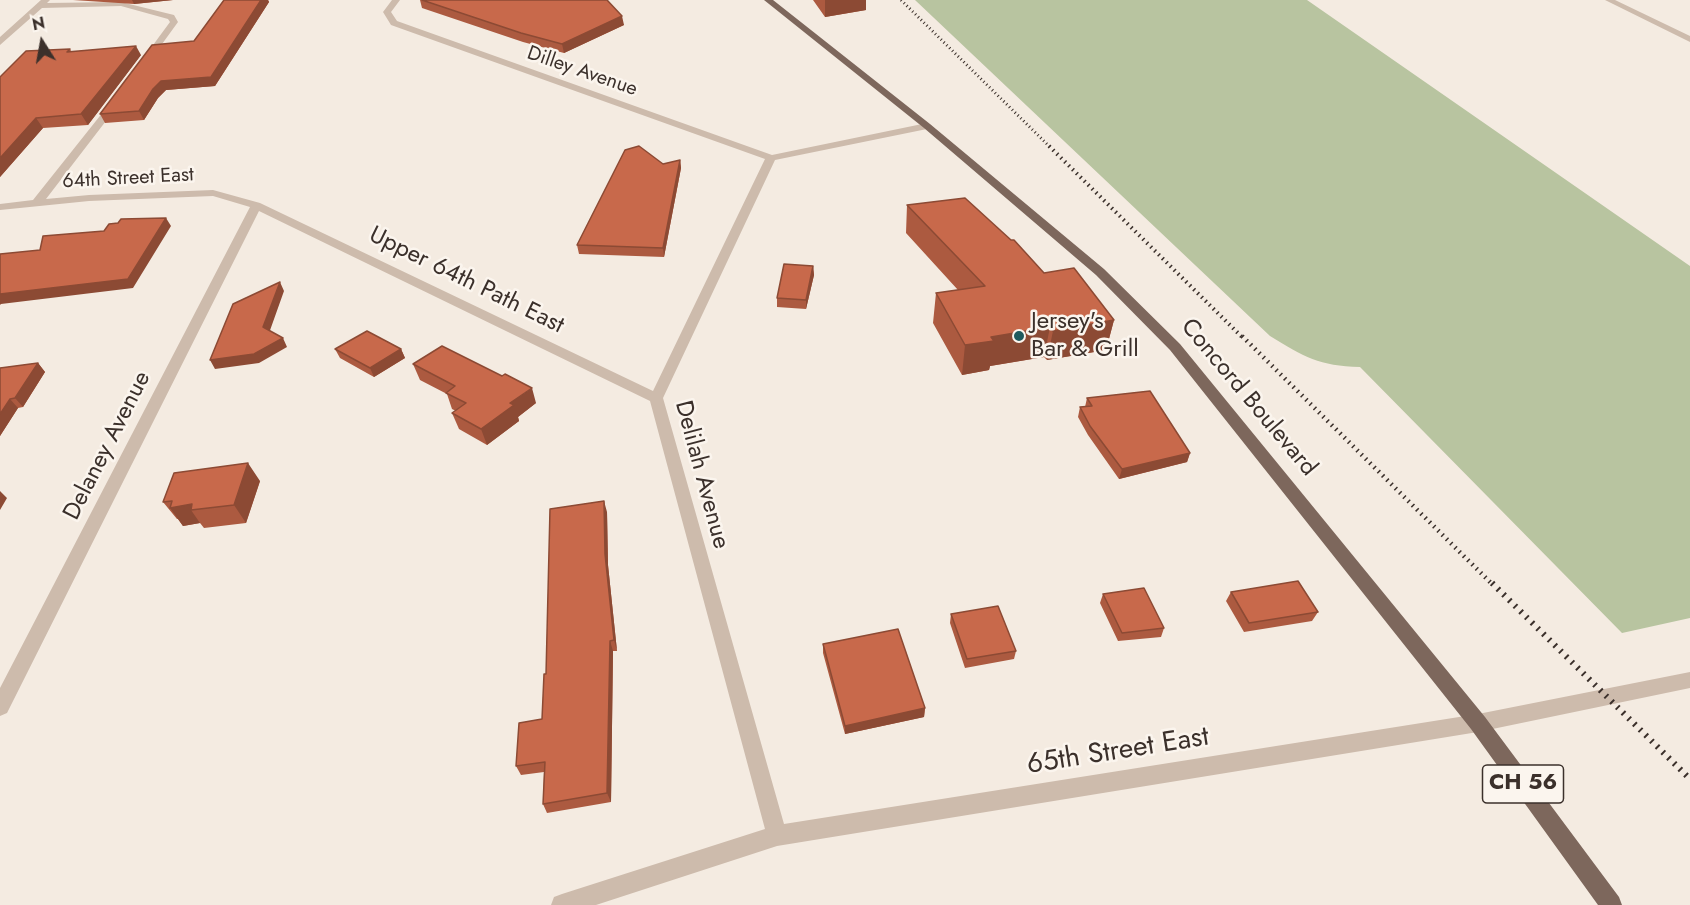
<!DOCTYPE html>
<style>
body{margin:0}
#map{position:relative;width:1690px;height:905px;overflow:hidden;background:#f4ebe1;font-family:Jost,sans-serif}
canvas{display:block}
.north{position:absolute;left:12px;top:12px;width:60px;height:60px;-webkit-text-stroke:4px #fbf5ee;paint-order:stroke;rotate:349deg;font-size:16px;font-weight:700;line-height:24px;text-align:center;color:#3b302b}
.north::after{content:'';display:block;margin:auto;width:21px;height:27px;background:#3b302b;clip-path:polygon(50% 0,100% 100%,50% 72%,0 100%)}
</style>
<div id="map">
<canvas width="1690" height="905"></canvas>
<div class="north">N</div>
</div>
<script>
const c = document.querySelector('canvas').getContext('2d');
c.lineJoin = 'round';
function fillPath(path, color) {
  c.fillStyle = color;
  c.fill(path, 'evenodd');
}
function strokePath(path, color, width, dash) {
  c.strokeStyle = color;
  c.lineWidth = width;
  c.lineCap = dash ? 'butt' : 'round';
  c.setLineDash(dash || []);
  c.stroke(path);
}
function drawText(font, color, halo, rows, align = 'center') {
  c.font = font + ' Jost,sans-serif';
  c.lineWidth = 5;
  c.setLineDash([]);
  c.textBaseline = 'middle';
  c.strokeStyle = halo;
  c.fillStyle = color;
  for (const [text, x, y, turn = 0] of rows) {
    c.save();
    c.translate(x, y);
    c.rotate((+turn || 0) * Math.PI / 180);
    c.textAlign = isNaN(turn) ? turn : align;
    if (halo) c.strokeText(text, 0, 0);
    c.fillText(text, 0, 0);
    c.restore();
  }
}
fillPath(new Path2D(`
 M915,0H1307L1690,266V618L1622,633L1360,367C1319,366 1304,357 1270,336Z`), '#b8c4a0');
fillPath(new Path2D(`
 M41,0H50L47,3L121,2L174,15L178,22L149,62L146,63L142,60L170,22L168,19L121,6L42,8L0,45V37Z
 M392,0H400L391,12L397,21L772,155L927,123L932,126L927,129L775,160L663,398L784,824L1478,714L1690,672V688L1478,732L777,846L596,905H551L554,897L562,894L765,829L650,401L259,211L7,713L0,716V688L250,207L213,196L89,201L0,210V204L33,200L111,102L119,104L46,199L89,195L213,190L260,203L653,391L765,159L391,25L383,12Z
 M1605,0H1615L1690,36V42Z`), '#cdbbac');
fillPath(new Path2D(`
 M764,0H773L930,124L1104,269L1180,344L1485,717L1619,897L1622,905H1598L1471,729L1170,350L1096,275L924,128Z`), '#7d675c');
strokePath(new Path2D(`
 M901,0L1050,147`), '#3b302b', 3, [1, 3]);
strokePath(new Path2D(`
 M1049,146L1243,338`), '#3b302b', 4, [1.5, 4]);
strokePath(new Path2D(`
 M1242,336L1493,585`), '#3b302b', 4.5, [1.5, 4.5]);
strokePath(new Path2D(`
 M1492,583L1690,779`), '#3b302b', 6, [2, 6]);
fillPath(new Path2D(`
 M73,0H173L134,4Z
 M224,0H268L269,2L215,86L166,90L158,98L144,120L105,123L100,114L194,41Z
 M420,0H607L624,25L564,53L523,42L422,8Z
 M813,0H866V10L825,17Z
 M70,49L71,51L141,55L88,125L43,128L0,177V77Z
 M680,160L681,168L664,257L579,254L577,245L663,164Z
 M907,205L1044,273L1114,320L1106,350L1047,360L1044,357L990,366L989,370L962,375L933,323L936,293L958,290L906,233Z
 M813,266L814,275L806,309L777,307V298Z
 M335,349H401L405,358L374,377L340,358Z
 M38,363L45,372L23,407L18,408L0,436V368Z
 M413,364L536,403L518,417L519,421L487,445L459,429L452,413L456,411L452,409L447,394L420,380Z
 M1087,398L1190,453L1187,462L1119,479L1088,435L1078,417L1080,407H1085Z
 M260,481L246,523L204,528L200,523L183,526L178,519H177L163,502Z
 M607,512L608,565L617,651H613L611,802L547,813L543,804L544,772L521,775L516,766L542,719L546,674Z
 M1231,592L1318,612L1312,621L1244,632L1226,601Z
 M1103,594L1164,628L1161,637L1118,641L1100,603Z
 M951,614L1016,651L1014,659L965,668L950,623Z
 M823,644L925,708L924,717L845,734L823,653Z`), '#ac5a40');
fillPath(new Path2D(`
 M132,0H173L134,4Z
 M261,0H268L269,2L215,86L166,90L158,98L144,120L139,111L153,89L161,81Z
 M825,0H866V10L825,17Z
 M622,16L624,25L564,53L562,44Z
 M136,46L141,55L88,125L81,114Z
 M36,118L43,128L0,177V158Z
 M680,160L681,168L664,257L663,248Z
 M166,218L171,226L133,288L1,304L0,305V294Z
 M813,266L814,275L806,309V300Z
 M280,282L284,291L268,336L263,327Z
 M1114,320L1106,350L1047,360L1053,331Z
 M1050,327L1044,357L990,366L989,370L962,375L965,345L991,337Z
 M283,338L287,347L259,363L215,369L210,360Z
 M401,349L405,358L374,377L370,368Z
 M38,363L45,372L23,407L15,398Z
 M532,388L536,403L518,417L519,421L487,445L481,429L510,403Z
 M10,399L18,408L0,436V414Z
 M1190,453L1187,462L1119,479L1122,469Z
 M248,463L260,481L246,523L234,505Z
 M0,491L7,498L0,510Z
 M604,501L607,512L608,565L617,651L614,640L605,554Z
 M192,504L191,510L200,523L183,526L170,508Z
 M610,641L613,651L611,802L607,793Z
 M925,708L924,717L845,734V726Z`), '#8c4a34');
const building = new Path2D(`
 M224,0H261L211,77L161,81L153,89L139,111L100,114L152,45L194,41Z
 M422,0H607L622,16L562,44L521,33Z
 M136,46L81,114L36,118L0,158V77L26,51L70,49L67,52Z
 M639,146L663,164L680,160L663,248L577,245L625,150Z
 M965,198L1011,240H1014L1044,273L1074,268L1114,320L1053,331L1050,327L991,337L994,341L965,345L936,293L985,286L907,205Z
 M166,218L128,279L0,294V254L40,250L43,236L104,231L109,224L118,223L121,219Z
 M784,264L813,266L806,300L777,298Z
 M280,282L263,327L283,338L254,354L210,360L233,304Z
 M367,331L401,349L370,368L335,349Z
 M442,346L502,376L505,374L532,388L510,403L514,405L481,429L452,413L466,403L446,393L455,386L413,364Z
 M38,363L15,398L10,399L0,414V368Z
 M1150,391L1190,453L1122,469L1090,426L1080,407L1092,406L1087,398Z
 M248,463L234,505L191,510L192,504L170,508L172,501L163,502L174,473Z
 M604,501L605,554L614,640L610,641L607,793L543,804L545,762L516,766L519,723L542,719L544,674H546L550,509Z
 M1298,581L1318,612L1249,623L1231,592Z
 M1144,588L1164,628L1122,633L1103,594Z
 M998,606L1016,651L967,659L951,614Z
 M898,629L925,708L845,726L823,644Z`);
fillPath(building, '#c8694b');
strokePath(building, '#8c4a34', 1.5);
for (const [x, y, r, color] of [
 [1019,336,6,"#1f5a5e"]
]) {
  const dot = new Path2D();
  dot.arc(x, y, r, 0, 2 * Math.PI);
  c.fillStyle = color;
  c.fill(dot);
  strokePath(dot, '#fbf5ee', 2);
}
drawText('20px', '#3b302b', '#fbf5ee', [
 ["Dilley Avenue",582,72,19],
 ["64th Street East",128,179,-3]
]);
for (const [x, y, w] of [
 [1523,784,81]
]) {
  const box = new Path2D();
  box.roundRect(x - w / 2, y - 19, w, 38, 4.5);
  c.fillStyle = '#fbf5ee';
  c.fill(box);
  strokePath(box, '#3b302b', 1.5);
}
drawText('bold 22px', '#3b302b', null, [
 ["CH 56",1523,784]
]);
drawText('24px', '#3b302b', '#fbf5ee', [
 ["Upper 64th Path East",466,281,26],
 ["Concord Boulevard",1248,398,50],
 ["Delaney Avenue",108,446,-63],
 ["Delilah Avenue",701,475,75]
]);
drawText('24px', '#3b302b', '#fbf5ee', [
 ["Jersey's",1031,322],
 ["Bar & Grill",1031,350]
], 'left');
drawText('28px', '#3b302b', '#fbf5ee', [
 ["65th Street East",1118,752,-9]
]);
</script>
